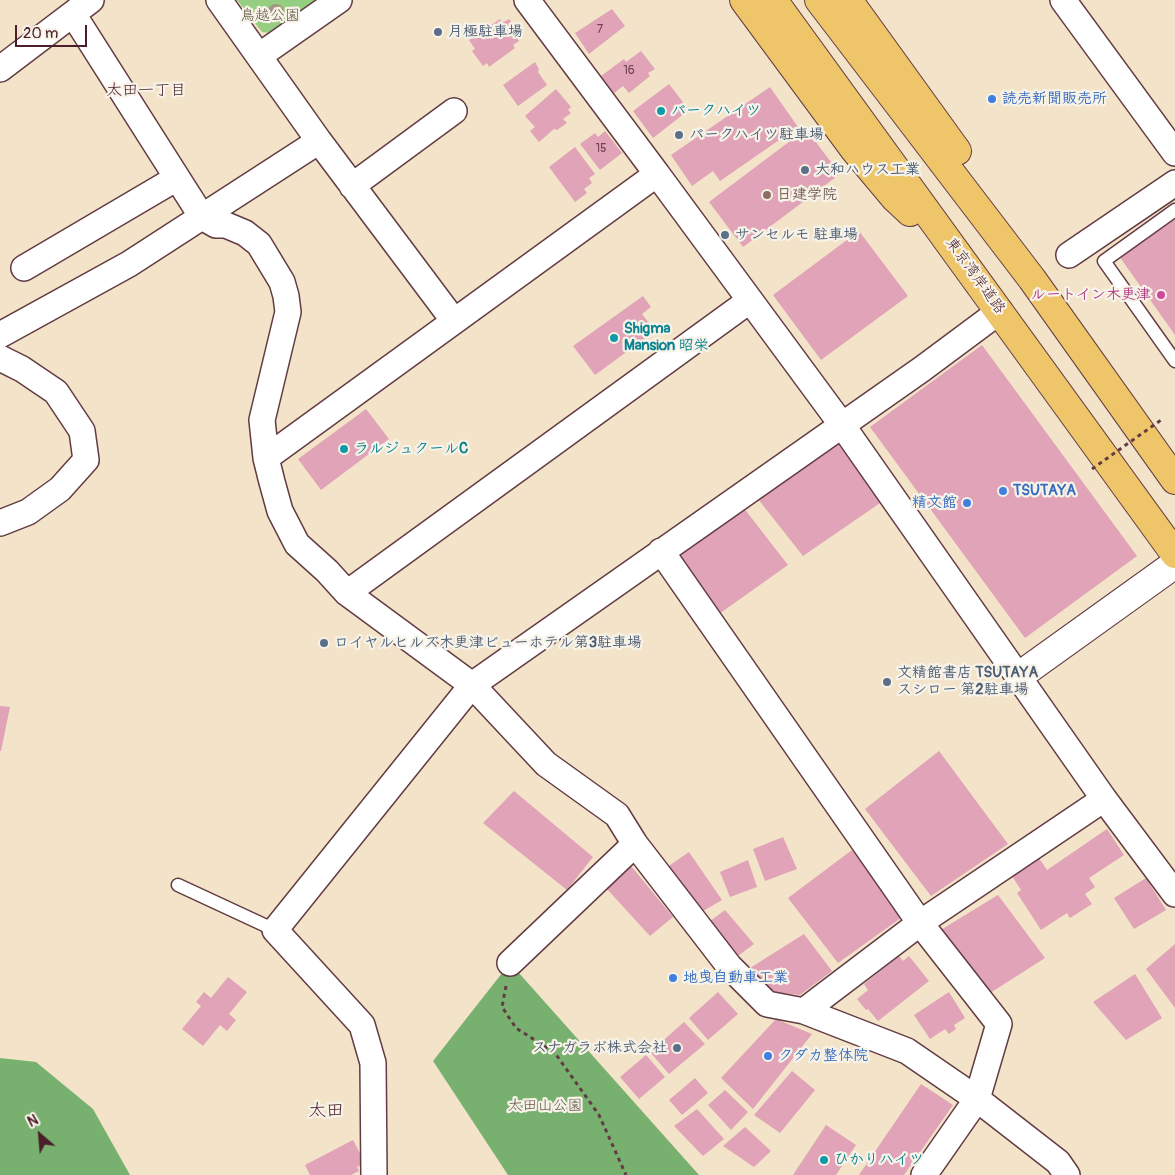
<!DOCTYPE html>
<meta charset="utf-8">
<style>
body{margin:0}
#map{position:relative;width:1175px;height:1175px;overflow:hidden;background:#f3e3c9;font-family:Pangolin,sans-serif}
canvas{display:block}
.north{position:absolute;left:15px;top:1110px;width:50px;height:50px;-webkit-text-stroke:4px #f7f3e8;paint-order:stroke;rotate:333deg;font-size:14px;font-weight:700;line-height:20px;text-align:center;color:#4a1f2b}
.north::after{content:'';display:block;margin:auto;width:18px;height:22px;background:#4a1f2b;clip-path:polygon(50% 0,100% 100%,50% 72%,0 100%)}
.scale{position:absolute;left:15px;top:25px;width:72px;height:22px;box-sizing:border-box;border:2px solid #4a1f2b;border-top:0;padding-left:6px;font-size:15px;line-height:18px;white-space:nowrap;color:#4a1f2b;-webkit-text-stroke:4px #f7f3e8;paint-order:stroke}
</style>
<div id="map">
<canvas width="1175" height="1175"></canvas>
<div class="north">N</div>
<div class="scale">20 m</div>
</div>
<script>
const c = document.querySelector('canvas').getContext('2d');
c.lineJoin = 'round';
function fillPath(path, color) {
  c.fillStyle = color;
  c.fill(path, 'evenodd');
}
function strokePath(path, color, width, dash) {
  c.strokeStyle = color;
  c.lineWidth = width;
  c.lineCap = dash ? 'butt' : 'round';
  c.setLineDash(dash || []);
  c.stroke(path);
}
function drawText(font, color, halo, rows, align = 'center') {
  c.font = font + ' Pangolin,"Klee One",sans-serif';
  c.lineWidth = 4.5;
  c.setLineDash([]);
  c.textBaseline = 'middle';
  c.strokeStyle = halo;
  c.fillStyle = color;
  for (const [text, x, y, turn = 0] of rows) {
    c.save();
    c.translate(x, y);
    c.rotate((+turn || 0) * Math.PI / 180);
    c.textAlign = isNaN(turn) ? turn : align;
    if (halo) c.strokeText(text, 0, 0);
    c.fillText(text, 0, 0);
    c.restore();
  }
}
fillPath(new Path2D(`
 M237,0H322L272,33L262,32Z`), '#96ce81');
fillPath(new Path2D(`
 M510,963L699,1175H508L433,1061Z
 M0,1058L36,1062L93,1109L130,1175H0Z`), '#78b16f');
fillPath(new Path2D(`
 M612,9L625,26L589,54L575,33Z
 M500,19L502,23L509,19L514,26L511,29L519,41L513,45L515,48L489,67L487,63L483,66L472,51L475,49L469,40Z
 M641,51L655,69L648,73L650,76L629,93L623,86L614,93L601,76L624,59L626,62Z
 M535,62L539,69L538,72L547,85L518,106L503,85Z
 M669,84L689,110L653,138L633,111Z
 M770,87L798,127L720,181L713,171L692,186L671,155Z
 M556,89L571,107L568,110L571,113L563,119L567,123L557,130L554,129L539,142L530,131L535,127L525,116Z
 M806,129L840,174L743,247L709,202Z
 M605,131L622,153L600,170L580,144L595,133L598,137Z
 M575,147L595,174L589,178L592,183L584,189L587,193L575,202L549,167Z
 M1175,217V335L1119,256Z
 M859,231L908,296L821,360L773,295Z
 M643,296L651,307L642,314L655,331L595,375L573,346Z
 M982,345L1137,556L1025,638L870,427Z
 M366,409L389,439L321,490L298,459Z
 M838,444L883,501L803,556L758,499Z
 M743,507L788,565L719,614L677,555Z
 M0,706L10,707L1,751H0Z
 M939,751L1008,844L931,896L865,809Z
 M514,791L593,857L567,890L483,823Z
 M1107,829L1124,855L1089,878L1095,887L1085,894L1092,904L1070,918L1067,913L1041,930L1017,893L1021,890L1010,873L1037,855L1047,870Z
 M783,837L797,869L765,881L753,849Z
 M852,850L905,915L838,963L788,898Z
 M689,852L722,900L698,914L663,870Z
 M748,860L757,887L730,897L720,872Z
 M631,866L673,917L650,936L606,888Z
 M1146,878L1166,910L1134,929L1114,898Z
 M998,895L1045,958L987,995L939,931Z
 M725,910L754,944L731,961L702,927Z
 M804,934L832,971L800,995L774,992L750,968Z
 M1175,944V1008L1146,969Z
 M899,956L903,961L909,956L929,981L878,1021L868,1009L866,1010L857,999L868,990L864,984Z
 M1135,974L1162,1018L1126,1040L1093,1002Z
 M228,977L247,992L229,1014L236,1020L227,1031L220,1025L203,1046L182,1029L201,1006L196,1002L204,992L211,998Z
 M718,992L738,1014L708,1040L689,1018Z
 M949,992L965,1018L954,1025L956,1029L949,1034L945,1029L930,1039L914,1015Z
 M776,1019L812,1034L753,1109L721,1078Z
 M684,1022L705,1044L669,1074L650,1052Z
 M646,1055L665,1077L639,1099L620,1077Z
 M792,1071L815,1090L780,1133L754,1115Z
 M695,1078L708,1093L682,1115L669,1100Z
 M921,1084L953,1105L904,1175H859Z
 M725,1090L748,1112L731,1130L708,1105Z
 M697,1109L724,1139L703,1156L674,1126Z
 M826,1125L856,1145L836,1175H793Z
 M745,1127L771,1151L754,1167L723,1146Z
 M353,1140L365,1163L357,1167L359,1171L351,1175H310L305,1165Z`), '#e0a3b7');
const service = new Path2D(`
 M1175,210L1104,261L1175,361
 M178,885L275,930`);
const minor = new Path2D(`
 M219,0L319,141L454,321
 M527,0L657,174
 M1063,0L1175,153
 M73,14L202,217L216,225H226L245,233L259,244L282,282L286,296L288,312L262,420L266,458L272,482L280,511L297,544L327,571L347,593L472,685L546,764L617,815L635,844L729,966L767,1004L804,1011L907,1051L977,1099L1058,1162L1067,1175
 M259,56L339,0
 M0,69L91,0
 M352,186L454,111
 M1069,255L1175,183
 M24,268L177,178
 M0,335L129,264L319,141
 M0,358L22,369L56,392L82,431L86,460L60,489L28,512L0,523
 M266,458L657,174L842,425L1104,799L1175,894
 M661,551L920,923L999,1024L977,1099L924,1175
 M347,593L749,301
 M510,963L635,844
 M804,1011L920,923L1104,799
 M374,1175L373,1063L362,1025L275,930L472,685L922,369L1000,311`);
const tertiary = new Path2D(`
 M1019,676L1175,564`);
const trunk = new Path2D(`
 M744,0L854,149L895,198L910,212
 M773,0L1175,554
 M819,0L1032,279L1175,480
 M848,0L957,151`);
strokePath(service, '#633c43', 15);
strokePath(minor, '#633c43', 28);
strokePath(tertiary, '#633c43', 30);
strokePath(trunk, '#633c43', 30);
strokePath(new Path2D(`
 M506,986L502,1007L516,1028L555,1053L599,1115L626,1175`), '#633c43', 3, [4, 4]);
strokePath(service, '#fff', 12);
strokePath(minor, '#fff', 25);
strokePath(tertiary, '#fff', 28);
strokePath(trunk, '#eec569', 28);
strokePath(new Path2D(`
 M1092,469L1161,420`), '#633c43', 3, [4, 4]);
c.fillStyle = '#a39480';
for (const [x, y] of [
 [276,12]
]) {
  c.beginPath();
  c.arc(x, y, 8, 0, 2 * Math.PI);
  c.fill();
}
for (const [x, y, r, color] of [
 [438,32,5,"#5c6f8a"],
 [992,99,5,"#3f7fe0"],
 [661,111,5,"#0f9aa8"],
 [679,135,5,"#5c6f8a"],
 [805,170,5,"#5c6f8a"],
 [767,195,5,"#8d6e63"],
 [725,235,5,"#5c6f8a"],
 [1161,295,5,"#d1479c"],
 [614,338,5,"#0f9aa8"],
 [344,449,5,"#0f9aa8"],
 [1003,491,5,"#3f7fe0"],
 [967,503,5,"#3f7fe0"],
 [324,643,5,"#5c6f8a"],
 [887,682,5,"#5c6f8a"],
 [673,978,5,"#3f7fe0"],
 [677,1048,5,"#5c6f8a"],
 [768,1056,5,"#3f7fe0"],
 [824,1160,5,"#0f9aa8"]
]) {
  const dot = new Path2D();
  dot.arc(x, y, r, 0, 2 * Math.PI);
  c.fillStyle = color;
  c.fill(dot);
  strokePath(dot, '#f7f3e8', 2);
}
drawText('12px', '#70404e', null, [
 ["7",600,30],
 ["16",629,71],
 ["15",601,149]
]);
drawText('15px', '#615445', '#f7f3e8', [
 ["鳥越公園",270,16],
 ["太田山公園",545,1106]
]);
drawText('bold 15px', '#4e5e75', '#f7f3e8', [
 ["月極駐車場",448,32],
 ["パークハイツ駐車場",689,135],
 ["大和ハウス工業",815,170],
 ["サンセルモ 駐車場",735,235],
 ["ロイヤルヒルズ木更津ビューホテル第3駐車場",334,643],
 ["文精館書店 TSUTAYA",897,673],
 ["スシロー 第2駐車場",897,690],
 ["スナガラボ株式会社",667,1048,"right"]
], 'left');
drawText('bold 15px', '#366cbe', '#f7f3e8', [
 ["読売新聞販売所",1002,99],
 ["TSUTAYA",1013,491],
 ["精文館",957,503,"right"],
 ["地曵自動車工業",683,978],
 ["クダカ整体院",778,1056]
], 'left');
drawText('bold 15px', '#0d838f', '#f7f3e8', [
 ["パークハイツ",671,111],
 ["Shigma",624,329],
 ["Mansion 昭栄",624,346],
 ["ラルジュクールC",354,449],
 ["ひかりハイツ",834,1160]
], 'left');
drawText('bold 15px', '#785e54', '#f7f3e8', [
 ["日建学院",777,195]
], 'left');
drawText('15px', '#4a1f2b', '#f7f3e8', [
 ["東京湾岸道路",975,276,54]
]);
drawText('bold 15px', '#b23c85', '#f7f3e8', [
 ["ルートイン木更津",1151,295]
], 'right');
drawText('16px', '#4a1f2b', '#f7f3e8', [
 ["太田一丁目",146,91]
]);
drawText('18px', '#4a1f2b', '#f7f3e8', [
 ["太田",326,1111]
]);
</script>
